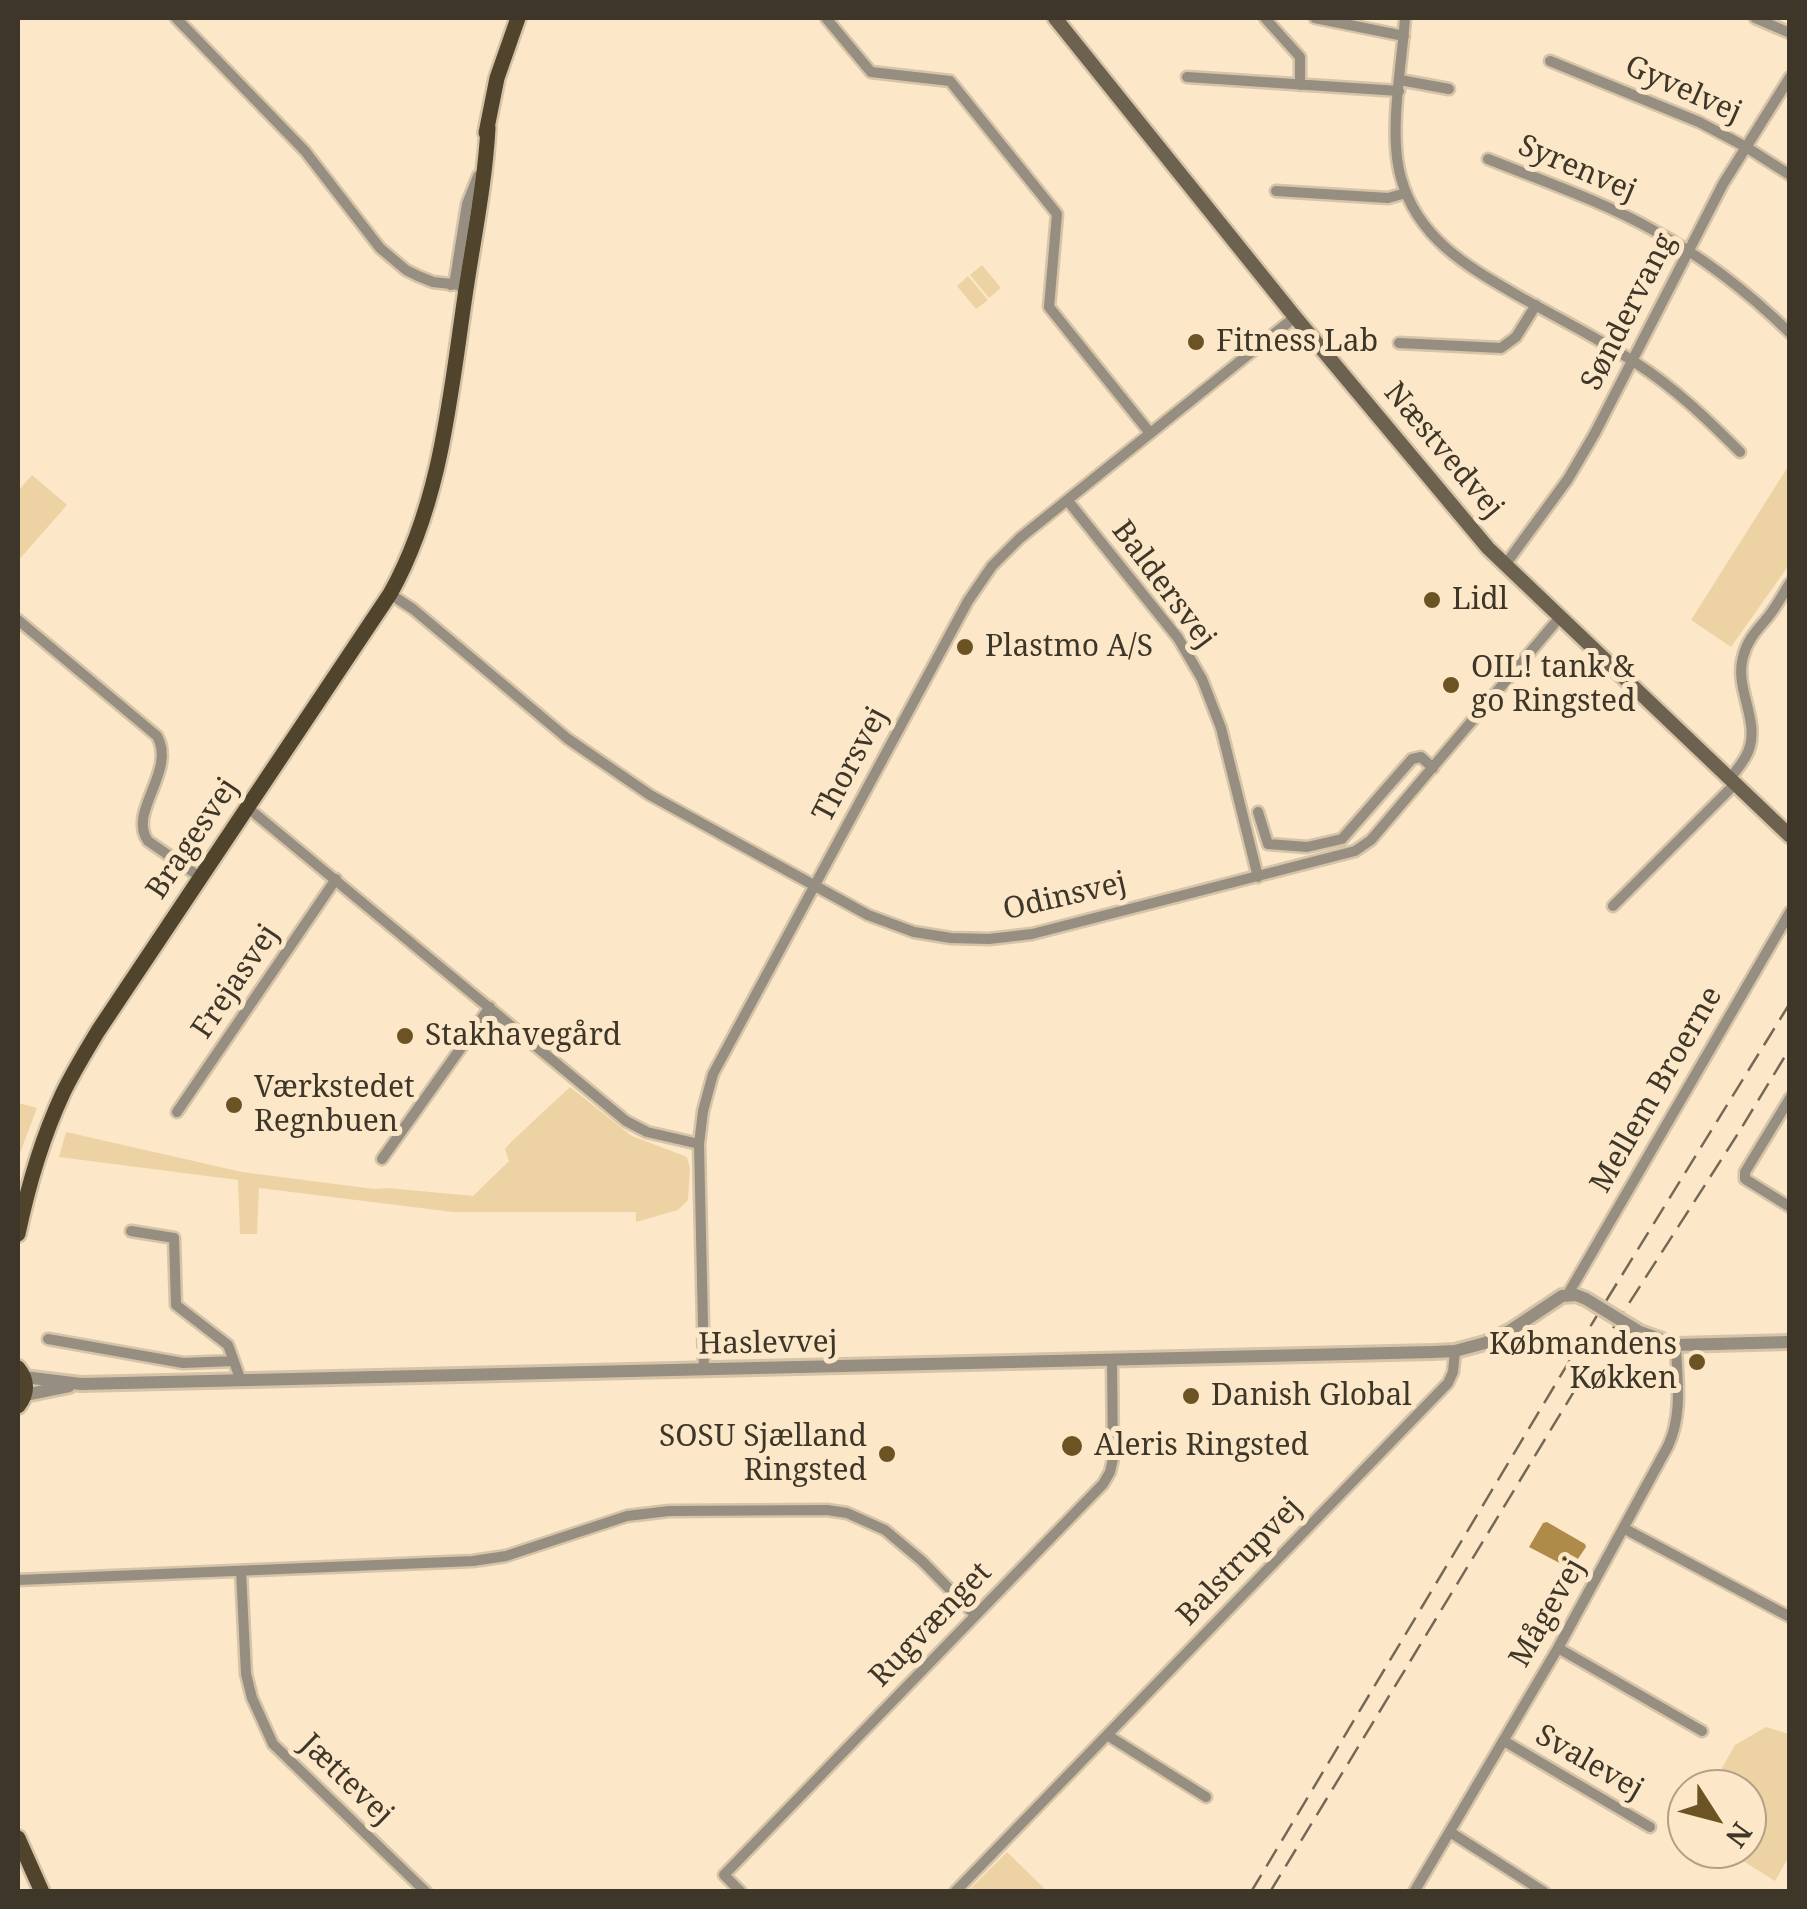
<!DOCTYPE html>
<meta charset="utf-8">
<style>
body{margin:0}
#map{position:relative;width:1807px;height:1909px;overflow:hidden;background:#fce8c8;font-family:"Noto Serif",serif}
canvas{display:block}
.frame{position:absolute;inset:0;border:20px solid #3d3629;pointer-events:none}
.north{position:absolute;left:1667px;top:1769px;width:100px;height:100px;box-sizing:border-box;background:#fce8c8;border:2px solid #b0a188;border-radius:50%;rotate:126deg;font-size:28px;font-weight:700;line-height:40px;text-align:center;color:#3d3629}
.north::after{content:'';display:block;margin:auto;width:35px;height:45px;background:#6c5324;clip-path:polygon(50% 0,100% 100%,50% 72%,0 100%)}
</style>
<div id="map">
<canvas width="1807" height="1909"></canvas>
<div class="frame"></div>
<div class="north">N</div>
</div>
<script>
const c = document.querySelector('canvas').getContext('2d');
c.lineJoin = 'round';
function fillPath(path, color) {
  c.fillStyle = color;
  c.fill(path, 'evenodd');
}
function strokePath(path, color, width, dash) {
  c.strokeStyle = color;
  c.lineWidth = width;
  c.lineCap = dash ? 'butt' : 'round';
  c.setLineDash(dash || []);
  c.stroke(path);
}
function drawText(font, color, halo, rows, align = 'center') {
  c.font = font + ' "Noto Serif",serif';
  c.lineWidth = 10;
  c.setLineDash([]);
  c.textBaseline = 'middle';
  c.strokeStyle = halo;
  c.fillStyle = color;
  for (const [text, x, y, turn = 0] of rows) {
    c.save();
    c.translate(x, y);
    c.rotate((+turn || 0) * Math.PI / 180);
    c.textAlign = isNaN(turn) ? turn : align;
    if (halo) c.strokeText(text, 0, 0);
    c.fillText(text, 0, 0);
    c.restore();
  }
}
fillPath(new Path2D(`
 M982,265L1001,288L989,298L970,275Z
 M968,276L988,300L976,309L957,286Z
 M1789,465V565L1731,647L1691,620Z
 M32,475L67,505L18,561V491Z
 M570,1087L632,1136L687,1157L690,1168L688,1200L678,1210L636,1222V1212H453L259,1188L257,1234H240L238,1180L59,1157L66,1132L242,1172L374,1189L388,1188L473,1196L509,1161L505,1149L511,1142Z
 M18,1103L37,1108L18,1158Z
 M1766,1727L1789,1734V1856L1775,1881L1724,1849H1747V1789H1710L1735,1745Z
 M1007,1852L1047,1891H968Z`), '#edd2a4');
fillPath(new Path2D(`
 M1547,1522L1585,1544L1586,1547L1571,1569L1529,1547L1543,1523Z`), '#af8b4a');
const minor = new Path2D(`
 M176,18L305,151L380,248L406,270L418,276L433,282L460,285L464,293
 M826,18L871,72L950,81L1057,214L1049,307L1150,433
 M1265,18L1300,57V85
 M1315,18L1404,36
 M1405,18C1402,65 1388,133 1401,178C1418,240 1470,268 1522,298C1560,319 1600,339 1636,363C1675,388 1707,419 1740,452
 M1755,18L1790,33
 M1550,61L1699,122L1746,147L1790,175
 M1187,77L1399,91
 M1400,80L1449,89
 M1488,159C1543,181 1601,201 1653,230C1703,257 1749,293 1790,333
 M1276,191L1388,198L1406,193
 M451,285L455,279L467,204L478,176
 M1399,343L1501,348L1516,337L1536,305
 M1068,501L1178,638L1202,679L1221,728L1258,877
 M1505,565L1568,479L1595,433L1723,184L1790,77
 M390,594L413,609L568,739L650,795L868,915L914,932L951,938L989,939L1032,934L1355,851L1371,840L1560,617
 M18,620L157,736C177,771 127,812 148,841L200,877
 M1730,778C1737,770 1744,761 1748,752C1761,721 1734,689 1743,657C1747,640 1757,630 1768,617C1776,607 1783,594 1790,583
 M247,807L626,1121L647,1132L699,1144
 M1258,812L1268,844L1307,847L1342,839L1412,759L1421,757L1433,768
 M1613,906L1735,784
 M1790,1098L1745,1172V1179L1790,1207
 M177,1112L336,879
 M382,1159L490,1007
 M131,1231L174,1238L176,1305L228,1345L241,1381
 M1568,1294L1790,912
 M48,1339L183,1363L234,1361
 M704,1370L699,1144L703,1111L713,1074L968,601L992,566L1020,538L1295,317
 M1625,1529L1790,1617
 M241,1571L246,1674L252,1698L273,1744L426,1892
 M18,1580L473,1561L506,1556L627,1516L669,1511L827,1510L847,1513L885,1530L922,1561L975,1615
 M1558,1648L1702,1731
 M1107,1735L1206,1797
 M1504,1741L1650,1827
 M1450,1832L1544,1892
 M741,1892L724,1875L1103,1484L1110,1472L1113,1459L1112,1360
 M955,1892L1448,1383L1453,1372L1455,1351
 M1414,1892L1558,1648L1668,1446C1683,1414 1677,1379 1676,1345`);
const tertiary = new Path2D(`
 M1640,1332L1676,1345L1790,1342
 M24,1377L81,1384L1433,1352L1455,1351L1485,1343L1511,1330L1562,1296L1576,1295L1586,1299
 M25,1395L69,1386`);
const secondary = new Path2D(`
 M1055,18L1295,317L1488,548L1790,836`);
const primary = new Path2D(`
 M486,133L497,78L518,18
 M18,1234C28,1186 42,1138 63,1093C73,1072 86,1051 98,1031L390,594C441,503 450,397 465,296C473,241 485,184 488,128
 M18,1368C28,1380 28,1394 18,1406
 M18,1838L42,1892`);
strokePath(minor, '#d6c4a8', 15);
strokePath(tertiary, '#d6c4a8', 18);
strokePath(secondary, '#d6c4a8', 19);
strokePath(primary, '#d6c4a8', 20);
strokePath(minor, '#968e81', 10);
strokePath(tertiary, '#968e81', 12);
strokePath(secondary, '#6d624f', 14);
strokePath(primary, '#51442d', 15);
strokePath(new Path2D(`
 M1251,1892L1585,1335L1790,1003
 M1270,1892L1601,1347L1739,1132L1790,1048`), '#746957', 2.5, [20, 10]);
const tertiaryBridge = new Path2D(`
 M1586,1299L1640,1332`);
strokePath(tertiaryBridge, '#d6c4a8', 18, []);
strokePath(tertiaryBridge, '#968e81', 12);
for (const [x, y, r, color] of [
 [1196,342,10,"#6c5324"],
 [1432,600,10,"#6c5324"],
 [965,647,10,"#6c5324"],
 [1451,685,10,"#6c5324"],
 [405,1036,10,"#6c5324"],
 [234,1105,10,"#6c5324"],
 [1697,1362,10,"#6c5324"],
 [1191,1396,10,"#6c5324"],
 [1072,1446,12,"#6c5324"],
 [887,1454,10,"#6c5324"]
]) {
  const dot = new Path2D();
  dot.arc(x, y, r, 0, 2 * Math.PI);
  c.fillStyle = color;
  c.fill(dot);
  strokePath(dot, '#fce8c8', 4);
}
drawText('30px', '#3d3629', '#fce8c8', [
 ["Gyvelvej",1683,90,24],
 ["Syrenvej",1577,169,23],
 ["Søndervang",1629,312,-63],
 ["Næstvedvej",1443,451,50],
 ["Baldersvej",1163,585,53],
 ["Thorsvej",851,765,-62],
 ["Bragesvej",193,839,-56],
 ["Odinsvej",1065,897,-13],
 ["Frejasvej",236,982,-56],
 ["Mellem Broerne",1657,1090,-60],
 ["Haslevvej",768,1344,-1],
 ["Balstrupvej",1240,1562,-46],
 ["Mågevej",1548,1613,-60],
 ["Rugvænget",931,1625,-46],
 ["Svalevej",1589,1763,30],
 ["Jættevej",346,1780,44]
]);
drawText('30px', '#3d3629', '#fce8c8', [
 ["Fitness Lab",1216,342],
 ["Lidl",1452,600],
 ["Plastmo A/S",985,647],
 ["OIL! tank &",1471,668],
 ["go Ringsted",1471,702],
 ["Stakhavegård",425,1036],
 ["Værkstedet",254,1088],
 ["Regnbuen",254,1122],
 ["Købmandens",1677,1345,"right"],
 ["Køkken",1677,1379,"right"],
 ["Danish Global",1211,1396],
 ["SOSU Sjælland",867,1437,"right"],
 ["Ringsted",867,1471,"right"],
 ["Aleris Ringsted",1094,1446]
], 'left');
</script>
